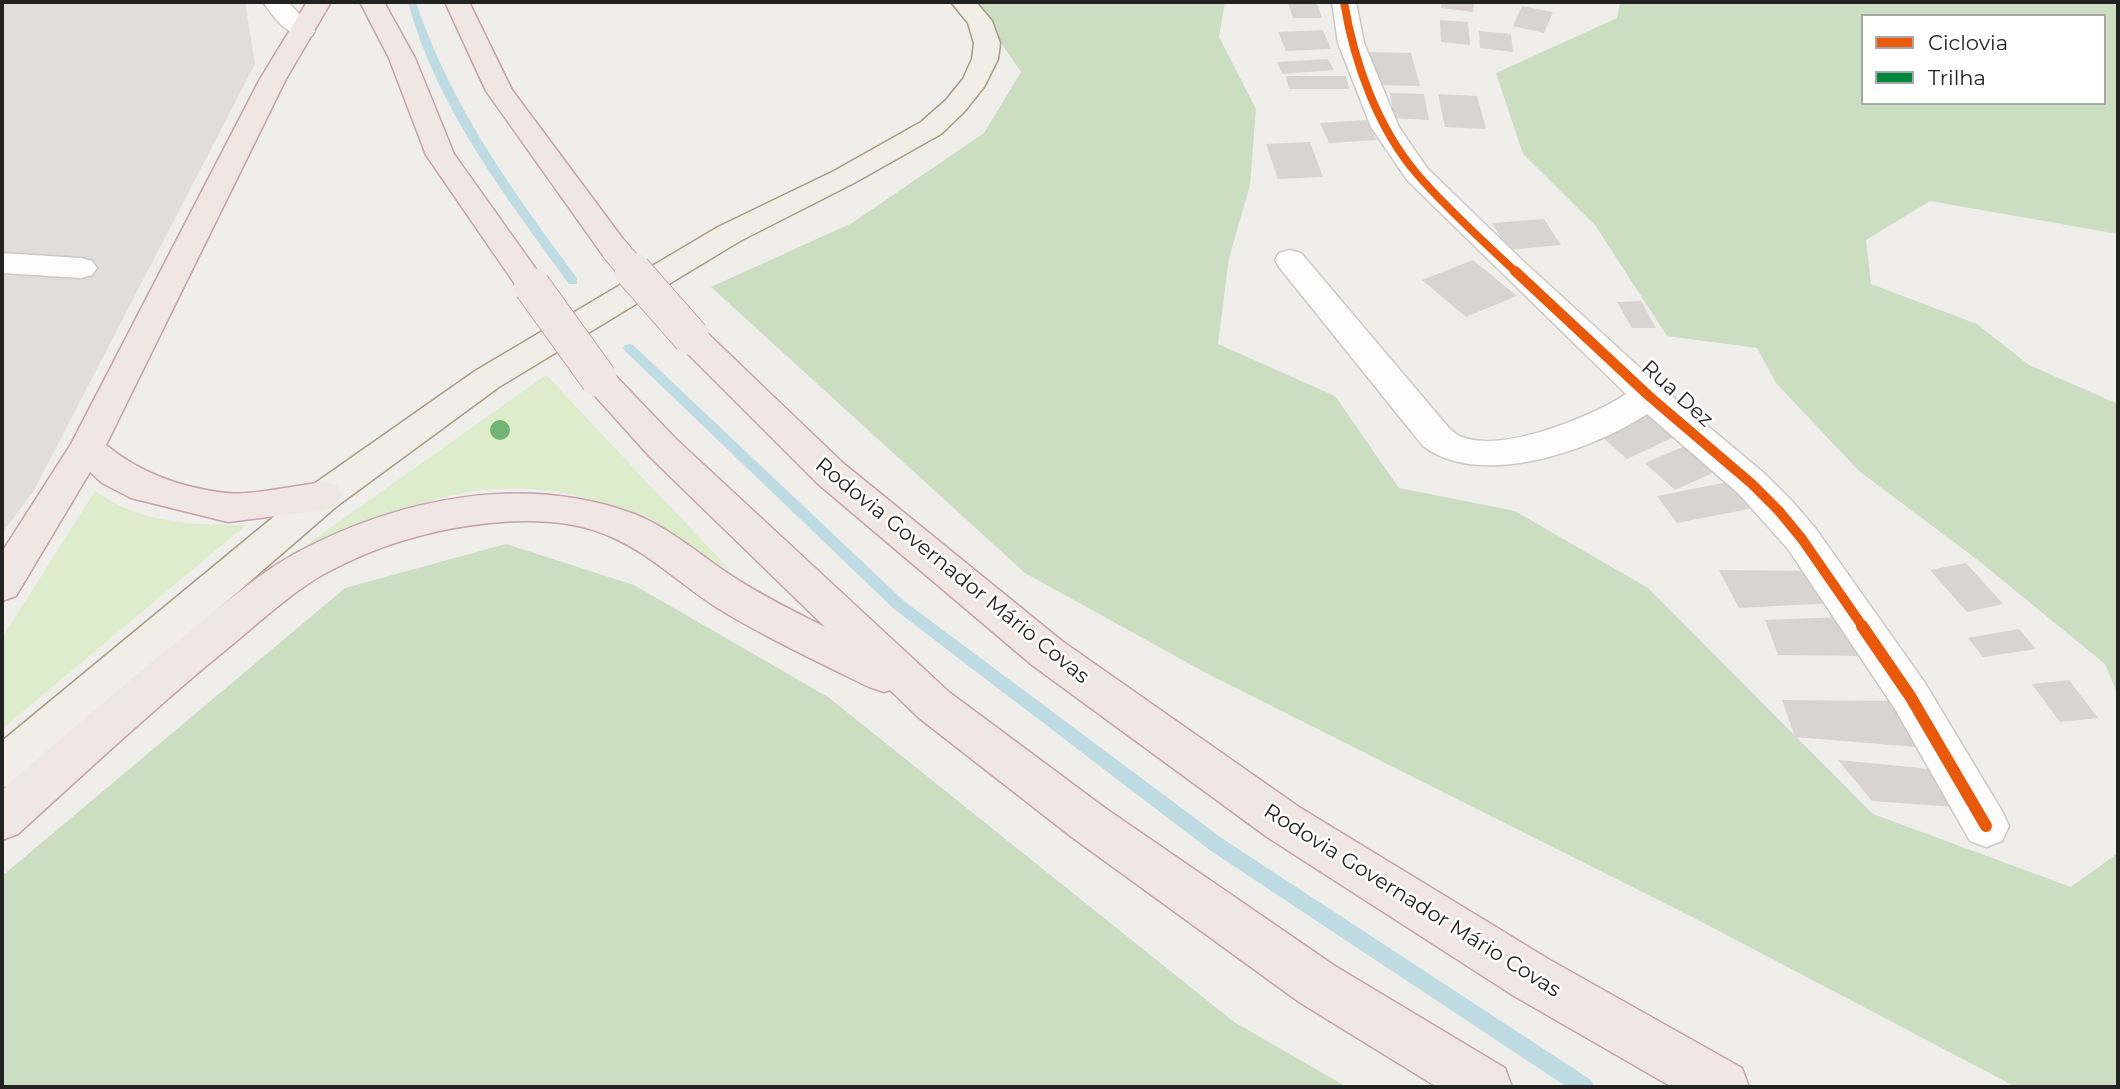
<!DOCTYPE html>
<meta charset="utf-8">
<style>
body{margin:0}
#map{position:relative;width:2120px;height:1089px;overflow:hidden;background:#f0eeeb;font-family:Montserrat,sans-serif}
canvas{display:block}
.frame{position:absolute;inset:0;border:4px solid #222;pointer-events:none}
.legend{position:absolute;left:1861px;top:14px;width:245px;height:91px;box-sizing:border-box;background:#fff;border:2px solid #a7a7a7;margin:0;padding:9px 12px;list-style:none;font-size:21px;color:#222}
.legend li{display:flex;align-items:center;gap:14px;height:35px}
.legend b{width:35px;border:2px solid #a7a7a7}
</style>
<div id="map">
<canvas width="2120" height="1089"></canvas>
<div class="frame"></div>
<ul class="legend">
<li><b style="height:9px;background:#e8590c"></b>Ciclovia</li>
<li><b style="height:9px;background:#00873e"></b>Trilha</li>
</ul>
</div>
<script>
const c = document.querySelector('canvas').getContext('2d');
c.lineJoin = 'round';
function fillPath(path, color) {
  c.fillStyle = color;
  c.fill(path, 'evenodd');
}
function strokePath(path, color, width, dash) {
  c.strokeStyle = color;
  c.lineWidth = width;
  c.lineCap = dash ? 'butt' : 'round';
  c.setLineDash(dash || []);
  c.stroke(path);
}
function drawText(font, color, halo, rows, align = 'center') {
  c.font = font + ' Montserrat,sans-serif';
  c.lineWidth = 5;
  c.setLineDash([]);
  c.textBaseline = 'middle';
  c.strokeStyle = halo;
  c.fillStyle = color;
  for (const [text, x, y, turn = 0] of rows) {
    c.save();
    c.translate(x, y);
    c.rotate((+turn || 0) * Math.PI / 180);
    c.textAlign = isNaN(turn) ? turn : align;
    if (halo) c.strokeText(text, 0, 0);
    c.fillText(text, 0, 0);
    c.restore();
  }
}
fillPath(new Path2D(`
 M2,2H245L255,64L33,492L2,533Z`), '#dfdedc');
fillPath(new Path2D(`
 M546,375L729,569C696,551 652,521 617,508C484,458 385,513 268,572Z
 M95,491C141,524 192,525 246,525L2,729V638Z`), '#ddeccb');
fillPath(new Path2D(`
 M973,2H1225L1219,37L1256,109L1250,185L1229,258L1218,344L1335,396L1399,488L1515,511L1648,588L1873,814L2071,887L2118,853V1087H2016L1698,920L1206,673L1025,573L711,287L852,223L984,133L1021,72Z
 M1620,2H2118V234L1930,201L1866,240L1871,284L1977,324L2029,365L2118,404V695L2105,664L1979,561L1859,471L1776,383L1757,348L1667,336L1595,225L1523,154L1496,73L1617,18ZM1863,16H2104V103H1863Z
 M506,544L634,585L828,697L1234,1022L1347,1087H2V876L345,588Z`), '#cbdec1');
fillPath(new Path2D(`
 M408,2H416C450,105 513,192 577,278V284H569C506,197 436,107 408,2Z
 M629,344L633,345L904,601L1223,839L1591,1080L1594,1087H1567L1211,851L894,609L625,351L623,348L625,345Z`), '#bfdbe3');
fillPath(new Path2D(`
 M1442,2H1474L1473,12L1441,8Z
 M1288,4H1317L1322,18H1293Z
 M1522,6L1553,12L1544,33L1513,26Z
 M1440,20L1468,22L1470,45L1441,42Z
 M1323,30L1331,49L1286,51L1278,32Z
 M1479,31L1511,34L1513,52L1480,48Z
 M1369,52L1411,53L1420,86L1377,85Z
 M1328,59L1334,70L1282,74L1277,62Z
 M1286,76H1346L1349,89H1289Z
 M1390,93L1424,94L1429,120L1394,118Z
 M1438,94L1477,96L1486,129L1445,127Z
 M1366,120L1377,140L1329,143L1320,123Z
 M1310,142L1323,177L1278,179L1266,144Z
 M1544,219L1561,245L1508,250L1492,223Z
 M1473,260L1517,296L1466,317L1422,280Z
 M1641,301L1656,328H1632L1617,302Z
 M1651,412L1678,435L1627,459L1601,436Z
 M1685,446L1715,472L1675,490L1645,463Z
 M1733,481L1754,508L1677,523L1657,496Z
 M1966,563L2003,604L1967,612L1930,570Z
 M1719,570L1811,571L1834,603L1739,608Z
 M1842,617L1868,656L1778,655L1765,620Z
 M2019,629L2036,649L1983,657L1968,638Z
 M2069,680L2098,718L2060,722L2032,684Z
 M1782,700L1899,701L1916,747L1795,737Z
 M1838,760L1941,770L1956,807L1872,801Z`), '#d7d4d2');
const minor = new Path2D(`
 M263,2H288L315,31L312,36C291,41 274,18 263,2Z
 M1332,2H1356L1364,43L1399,127L1427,168L1523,261L1661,387L1765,474L1792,501L1816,529L1925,683L2002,811L2009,826L2002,841L1986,847L1970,841L1895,709L1788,549L1739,494L1647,414C1593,450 1480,490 1423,446L1279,267L1275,260L1279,253L1290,250L1301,253L1449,428C1453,431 1457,436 1462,437C1502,453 1592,417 1626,394L1407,180L1371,127L1338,43Z
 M2,253L81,258L92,261L97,268L92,275L81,278L2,273Z`);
const primary = new Path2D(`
 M951,2H976L992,21L1000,43L998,59L984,87L964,112L941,134L854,183L740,241L499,387L337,506L18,782L2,788V741L311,486L475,371L718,227L834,171L921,122L946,100L963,79L972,59L974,43L968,23Z`);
const trunk = new Path2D(`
 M307,2H331L286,79L106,445C140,473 182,488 226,493C248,496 299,485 324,482L337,486L343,496L337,506L324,510L228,522L131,498L102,483L90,472L16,596L2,601V552L71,444L260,79Z
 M360,2H384L415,58L454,154L548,286L543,293L532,296L521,293L426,155L389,58Z
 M445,2H469L512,90L626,243L630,250L626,257L615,259L604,257L486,91Z
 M691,326L703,329L843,463L1062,641L1299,807L1550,960L1742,1068L1749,1087H1672L1514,996L1267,837L1032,665L817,483L679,345L675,337L679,329Z
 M599,367L611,371L676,439L949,692L1105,808L1335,966L1505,1068L1512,1087H1437L1299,1002L1073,838L919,718L890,690L884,692L869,687C818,662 767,638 719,609C682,586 650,553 609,536C573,520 529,519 490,523C431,529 375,546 324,574C289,594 259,623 228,648C156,707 87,771 18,834L2,840V790C68,732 135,675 204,620C234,596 264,570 298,552C400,498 524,473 634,514C670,528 700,555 732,576C761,595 793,611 825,627L650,457L587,387L582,379L587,371Z`);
strokePath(minor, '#c9c8c7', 3);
strokePath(primary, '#a79c86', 3);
strokePath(trunk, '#c5a2ac', 3);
fillPath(minor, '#fdfcfc');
fillPath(primary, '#f3ede7');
fillPath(trunk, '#f0e6e4');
const trunkBridgeFar1 = new Path2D(`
 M615,250L635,273`);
const trunkBridge = new Path2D(`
 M633,271L691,337
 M532,286L599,379`);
strokePath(trunkBridgeFar1, '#c5a2ac', 29, []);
strokePath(trunkBridge, '#c5a2ac', 38, []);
strokePath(trunkBridgeFar1, '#f0e6e4', 27);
strokePath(trunkBridge, '#f0e6e4', 36);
strokePath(new Path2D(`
 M1344,2C1354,62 1377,127 1417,174C1445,207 1485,243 1517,273`), '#e8590c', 8);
strokePath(new Path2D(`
 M1515,271L1649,396L1752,484L1779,511L1802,539L1863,627`), '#e8590c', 10);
strokePath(new Path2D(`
 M1862,626L1910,696L1986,826`), '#e8590c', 12);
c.fillStyle = '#73b476';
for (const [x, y] of [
 [500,430]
]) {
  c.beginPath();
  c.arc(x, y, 10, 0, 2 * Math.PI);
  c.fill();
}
drawText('21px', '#222', '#fff', [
 ["Rua Dez",1677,394,42],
 ["Rodovia Governador Mário Covas",952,571,39],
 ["Rodovia Governador Mário Covas",1412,901,32]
]);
</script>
